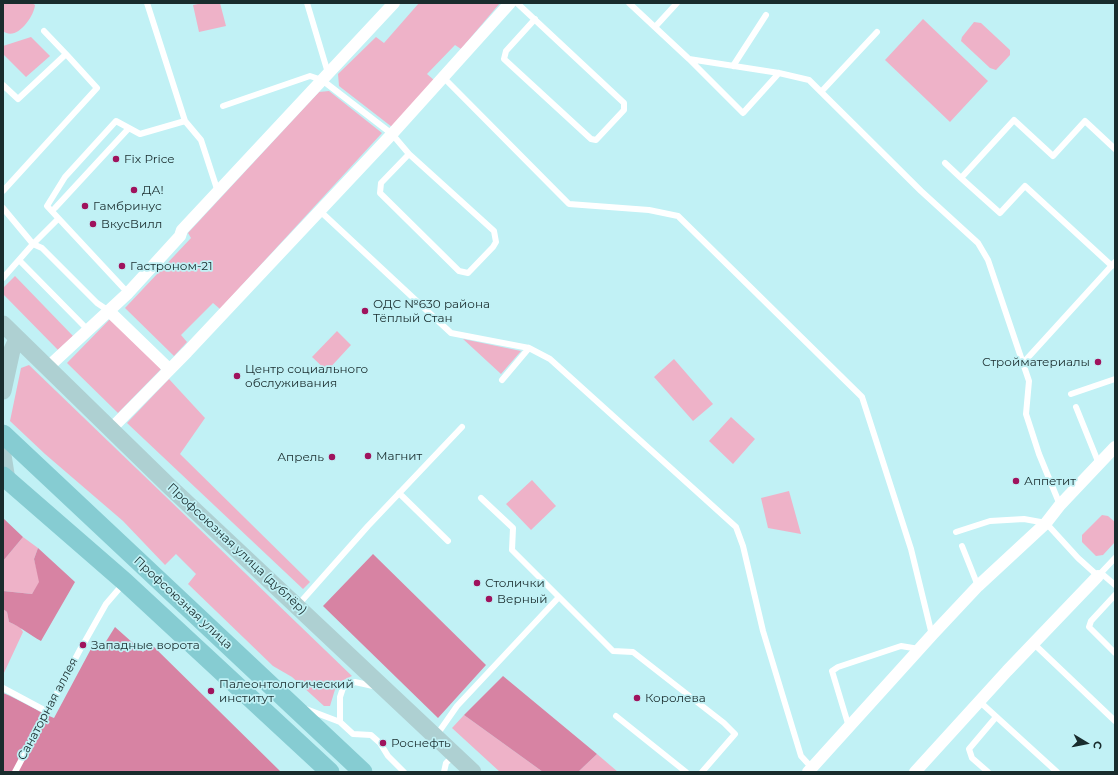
<!DOCTYPE html>
<meta charset="utf-8">
<style>
body{margin:0}
#map{position:relative;width:1118px;height:775px;overflow:hidden;background:#c1f1f5;font-family:Montserrat,sans-serif}
canvas{display:block}
.frame{position:absolute;inset:0;border:4px solid #192c2d;pointer-events:none}
.north{position:absolute;left:1066px;top:723px;width:40px;height:40px;-webkit-text-stroke:3px #c1f1f5;paint-order:stroke;rotate:100deg;font-size:11px;font-weight:700;line-height:16px;text-align:center;color:#192c2d}
.north::after{content:'';display:block;margin:auto;width:14px;height:18px;background:#192c2d;clip-path:polygon(50% 0,100% 100%,50% 72%,0 100%)}
</style>
<div id="map">
<canvas width="1118" height="775"></canvas>
<div class="frame"></div>
<div class="north">С</div>
</div>
<script>
const c = document.querySelector('canvas').getContext('2d');
c.lineJoin = 'round';
function fillPath(path, color) {
  c.fillStyle = color;
  c.fill(path, 'evenodd');
}
function strokePath(path, color, width, dash) {
  c.strokeStyle = color;
  c.lineWidth = width;
  c.lineCap = dash ? 'butt' : 'round';
  c.setLineDash(dash || []);
  c.stroke(path);
}
function drawText(font, color, halo, rows, align = 'center') {
  c.font = font + ' Montserrat,sans-serif';
  c.lineWidth = 3.5;
  c.setLineDash([]);
  c.textBaseline = 'middle';
  c.strokeStyle = halo;
  c.fillStyle = color;
  for (const [text, x, y, turn = 0] of rows) {
    c.save();
    c.translate(x, y);
    c.rotate((+turn || 0) * Math.PI / 180);
    c.textAlign = isNaN(turn) ? turn : align;
    if (halo) c.strokeText(text, 0, 0);
    c.fillText(text, 0, 0);
    c.restore();
  }
}
fillPath(new Path2D(`
 M3,3H32L35,5C34,17 16,42 3,31Z
 M203,3H220L226,26L199,32L193,5Z
 M419,3H500L461,49L455,45L427,74L434,80L392,127L339,86L338,74L376,37L384,43Z
 M923,19L988,81L950,122L885,60Z
 M974,22L981,23L1010,50V55L996,70L990,68L961,41L962,37Z
 M31,37L50,56L26,77L3,54V46Z
 M329,91L382,133L220,309L213,303L181,335L187,342L174,356L125,308L191,238L188,233L319,92Z
 M15,276L73,336L58,350L3,294V288Z
 M110,319L161,369L118,413L67,363Z
 M337,331L351,345L327,371L312,357Z
 M463,339L521,351L501,374Z
 M674,359L713,404L693,421L654,377Z
 M29,365L352,676L337,683L330,706H324L292,677L273,666L188,584L196,574L176,554L165,565L123,521L45,454L10,421L21,368Z
 M169,379L205,418L180,454L310,582L303,589L127,423Z
 M731,417L755,439L733,464L709,441Z
 M532,480L556,506L531,530L506,504Z
 M789,491L801,534L768,528L761,498Z
 M1102,515L1108,516L1115,522V542L1103,555L1096,556L1082,542V535Z
 M23,537L38,548L34,559L40,582L32,594L3,591V561Z
 M3,609L7,612L9,622L20,627L23,632L3,675Z
 M464,715L543,772H500L452,728Z
 M597,754L618,772H578Z`), '#eeb2c8');
fillPath(new Path2D(`
 M3,518L23,537L3,561Z
 M38,548L75,582L41,641C30,635 21,627 9,622L7,612L3,609V591L32,594L39,582L34,559Z
 M373,554L486,665L438,718L323,606Z
 M115,627L143,652L151,644L281,772H3V693C21,700 36,711 54,718L92,647L100,651Z
 M503,676L597,754L578,772H543L464,715Z`), '#d783a3');
strokePath(new Path2D(`
 M147,3L185,121L201,140L218,192
 M307,3L328,73
 M517,3L624,103V110L596,140L591,139L504,59L506,51L535,19
 M629,3L689,59L779,73L809,80L921,191L978,243L988,260L1029,381L1026,414L1039,454L1060,505
 M655,27L677,3
 M44,31L66,54
 M689,59L743,113L779,73
 M733,66L766,15
 M443,77L569,204L649,210L678,216L862,397L911,549L932,635
 M3,85L18,99L66,54L97,88L3,191
 M821,92L877,32
 M223,106L310,76L322,80L392,134L409,154L494,231L496,242L493,247L468,273L459,271L380,193L381,183L409,154
 M945,163L961,178
 M3,208L33,244L3,278
 M55,208L129,128
 M320,211L451,333L529,348L550,359L736,527L743,546L763,631L801,756L812,768
 M58,219L33,244L42,248L97,303L109,311
 M19,260L88,330
 M1112,266L1025,186L1000,213L961,178L1014,120L1053,156L1085,121L1115,149
 M128,293L47,206L65,177L116,121L140,134L185,121
 M1023,363L1115,262
 M502,380L529,348
 M1071,394L1115,379
 M1076,407L1099,464
 M399,493L448,541
 M956,532L990,521L1024,519L1046,523L1078,558L1098,576L1115,558
 M962,546L978,586
 M1101,573L1115,585
 M1115,595L1091,621L1089,627L1115,653
 M559,597L613,651L633,652L724,723L735,734L702,772
 M298,605L368,526L462,427
 M84,643L106,604L124,583
 M1033,643L1115,721
 M3,688L46,711
 M979,701L1057,772
 M306,709L340,722L353,734L371,735L380,743L388,756L404,772
 M616,716L686,772
 M340,722V697L343,688L355,682L373,686
 M849,727L832,671L838,667L901,646L919,649
 M436,736L457,706L559,597L512,550L513,528L481,498
 M15,772L82,646
 M444,772L446,763L454,755
 M988,772L972,758L969,749L996,717`), '#fff', 6);
strokePath(new Path2D(`
 M109,311L169,369
 M47,368L128,293L180,236L182,230L394,3
 M111,429L187,352L392,134L510,3
 M808,772L932,635L978,586L1046,523L1060,505L1115,447
 M915,772L1007,671L1098,576`), '#fff', 12);
strokePath(new Path2D(`
 M3,324L170,487L473,772
 M3,391L12,350L17,339
 M3,455L7,480`), '#aed0d2', 17);
strokePath(new Path2D(`
 M3,434L363,772
 M3,476L125,582L330,772`), '#86ccd2', 19);
for (const [x, y, r, color] of [
 [116,159,4,"#9f135d"],
 [134,190,4,"#9f135d"],
 [85,206,4,"#9f135d"],
 [93,224,4,"#9f135d"],
 [122,266,4,"#9f135d"],
 [365,311,4,"#9f135d"],
 [1098,362,4,"#9f135d"],
 [237,376,4,"#9f135d"],
 [368,456,4,"#9f135d"],
 [332,457,4,"#9f135d"],
 [1016,481,4,"#9f135d"],
 [477,583,4,"#9f135d"],
 [489,599,4,"#9f135d"],
 [83,645,4,"#9f135d"],
 [211,691,4,"#9f135d"],
 [637,698,4,"#9f135d"],
 [383,743,4,"#9f135d"]
]) {
  const dot = new Path2D();
  dot.arc(x, y, r, 0, 2 * Math.PI);
  c.fillStyle = color;
  c.fill(dot);
  strokePath(dot, '#c1f1f5', 1.5);
}
drawText('12px', '#192c2d', '#c1f1f5', [
 ["Fix Price",124,159],
 ["ДА!",142,190],
 ["Гамбринус",93,206],
 ["ВкусВилл",101,224],
 ["Гастроном-21",130,266],
 ["ОДС №630 района",373,304],
 ["Тёплый Стан",373,318],
 ["Стройматериалы",1090,362,"right"],
 ["Центр социального",245,369],
 ["обслуживания",245,383],
 ["Магнит",376,456],
 ["Апрель",324,457,"right"],
 ["Аппетит",1024,481],
 ["Столички",485,583],
 ["Верный",497,599],
 ["Западные ворота",91,645],
 ["Палеонтологический",219,684],
 ["институт",219,698],
 ["Королева",645,698],
 ["Роснефть",391,743]
], 'left');
drawText('12px', '#192c2d', '#c1f1f5', [
 ["Профсоюзная улица (дублёр)",237,549,43],
 ["Профсоюзная улица",183,603,43],
 ["Санаторная аллея",48,709,-62]
]);
</script>
